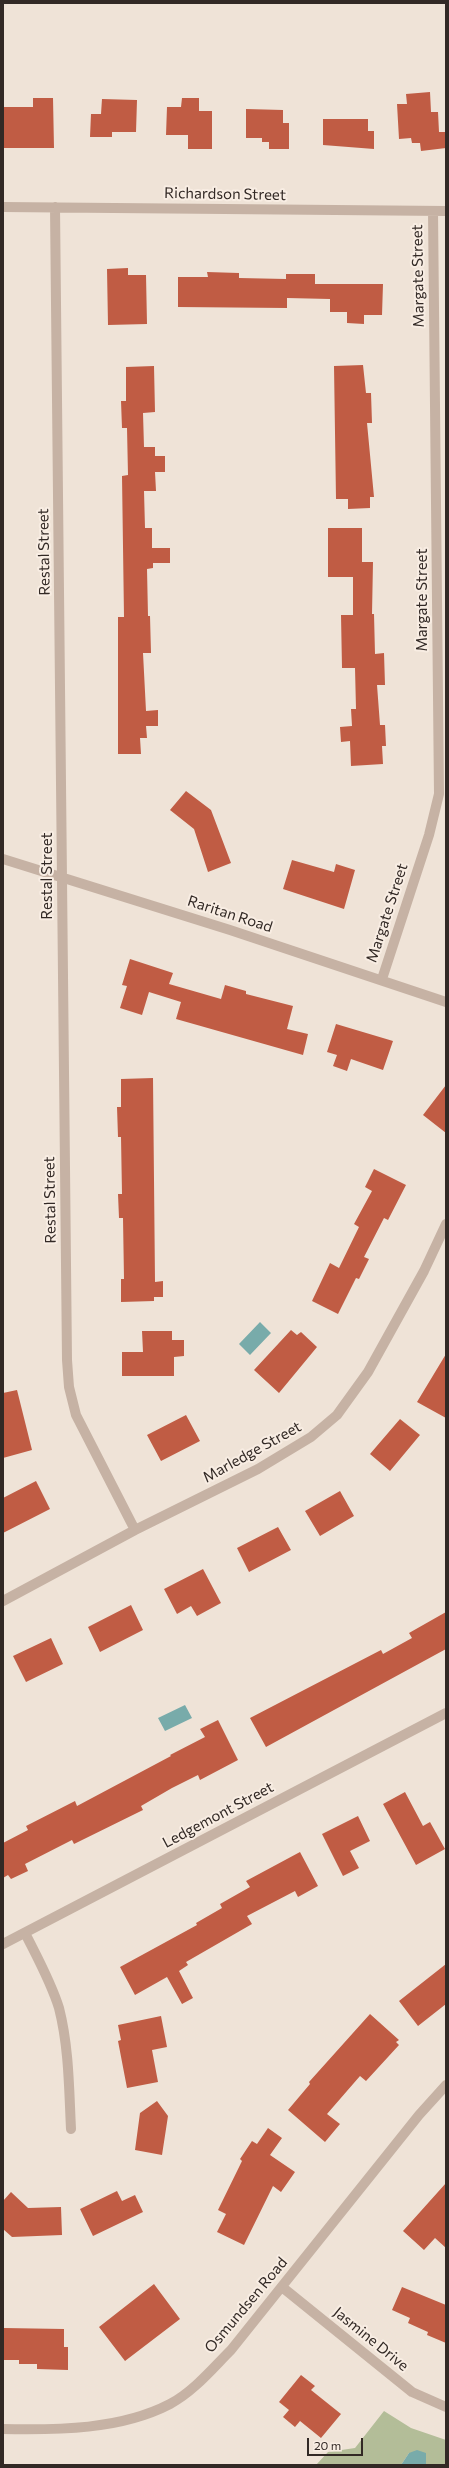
<!DOCTYPE html>
<style>
body{margin:0}
#map{position:relative;width:449px;height:2468px;overflow:hidden;background:#efe3d7;font-family:Commissioner,sans-serif}
canvas{display:block}
.frame{position:absolute;inset:0;border:4px solid #322925;pointer-events:none}
.scale{position:absolute;left:307px;top:2438px;width:56px;height:18px;box-sizing:border-box;border:2px solid #322925;border-top:0;padding-left:5px;font-size:12px;line-height:14px;white-space:nowrap;color:#322925;-webkit-text-stroke:3px #f8ede3;paint-order:stroke}
</style>
<div id="map">
<canvas width="449" height="2468"></canvas>
<div class="frame"></div>
<div class="scale">20 m</div>
</div>
<script>
const c = document.querySelector('canvas').getContext('2d');
c.lineJoin = 'round';
function fillPath(path, color) {
  c.fillStyle = color;
  c.fill(path, 'evenodd');
}
function strokePath(path, color, width, dash) {
  c.strokeStyle = color;
  c.lineWidth = width;
  c.lineCap = dash ? 'butt' : 'round';
  c.setLineDash(dash || []);
  c.stroke(path);
}
function drawText(font, color, halo, rows, align = 'center') {
  c.font = font + ' Commissioner,sans-serif';
  c.lineWidth = 4;
  c.setLineDash([]);
  c.textBaseline = 'middle';
  c.strokeStyle = halo;
  c.fillStyle = color;
  for (const [text, x, y, turn = 0] of rows) {
    c.save();
    c.translate(x, y);
    c.rotate((+turn || 0) * Math.PI / 180);
    c.textAlign = isNaN(turn) ? turn : align;
    if (halo) c.strokeText(text, 0, 0);
    c.fillText(text, 0, 0);
    c.restore();
  }
}
fillPath(new Path2D(`
 M384,2411L411,2428L446,2440V2465H426V2453H409L401,2465H316L328,2452L355,2448Z`), '#b3bd98');
fillPath(new Path2D(`
 M260,1322L271,1333L250,1355L239,1344Z
 M185,1705L192,1718L165,1731L158,1718Z
 M417,2450L426,2453V2465H401L409,2453Z`), '#78abaa');
fillPath(new Path2D(`
 M430,92L431,112H438L439,132H446V148L421,151L420,143H412L411,138L399,139L397,104H407L406,94Z
 M33,98H53L54,148H3V107H33Z
 M182,98H199V111H212V149H188V135H166L167,107H181Z
 M102,99L137,100L136,132H112V137H90L91,114H101Z
 M246,109L283,110V123H289V149H269V142H262V138H246Z
 M323,119H368V131H374V149L323,145Z
 M128,268V275H146L147,324L108,325L107,269Z
 M207,272L239,273V278L286,279V274H315V284H383L382,315H364V324L347,323V312H330V299L287,298V308L178,307V277H208Z
 M363,365L366,393H371L372,423H367L374,497H370V508L348,509V499H336L334,366Z
 M154,366L155,412L143,413L144,447H155V456H165V472H155L156,491H144L145,528H152V548H170V563H153V568L147,569L148,616H150L151,653H143L146,711L158,710V726H146L147,738H140L141,754H118V617H124L122,476L128,475L127,428H122L121,401H126V367Z
 M328,528H362V562H373L372,614H374L375,654L384,653L385,685H377L380,725H385L386,746H382L383,764L351,766L350,741L341,742L340,727L352,726L351,709H356L355,668H342L341,615H353V577H328Z
 M186,791L211,810L231,863L208,872L194,829L170,810Z
 M292,860L334,872L336,864L355,870L344,909L283,889Z
 M130,959L173,973L169,984L221,999L225,985L246,991V994L293,1006L287,1029L308,1034L303,1055L176,1019L181,1002L149,992L142,1015L120,1008L127,986L122,985Z
 M336,1024L393,1041L383,1070L351,1059L347,1071L333,1066L337,1055L327,1052Z
 M153,1078L155,1282L163,1281V1297H154V1301L121,1302V1279H124L123,1218H119L118,1194H122L121,1137H118L117,1107H121V1079Z
 M446,1085V1133L423,1115Z
 M374,1169L406,1185L388,1220L384,1218L364,1257L369,1259L359,1279L356,1278L338,1314L312,1301L330,1263L339,1268L359,1227L354,1224L372,1191L365,1187Z
 M291,1330L297,1335L301,1332L317,1347L279,1393L254,1370Z
 M142,1331H172V1340H184V1356L174,1357V1376H122V1352H143Z
 M446,1354V1418L417,1402Z
 M17,1390L32,1450L3,1458V1393Z
 M186,1415L200,1441L161,1461L147,1435Z
 M400,1419L420,1435L390,1471L370,1454Z
 M36,1481L50,1509L3,1533V1498Z
 M340,1491L354,1516L320,1536L305,1511Z
 M278,1527L291,1550L249,1572L237,1548Z
 M203,1569L221,1603L197,1616L191,1606L177,1614L164,1589Z
 M131,1605L143,1630L100,1652L88,1627Z
 M446,1612V1649L266,1747L250,1718L381,1650L383,1654L412,1638L409,1633Z
 M51,1638L63,1664L26,1682L13,1656Z
 M218,1720L238,1760L200,1780L198,1775L172,1788L141,1806L143,1810L74,1844L72,1840L25,1864L28,1871L11,1879L8,1875L3,1878V1843L28,1830L26,1826L75,1801L77,1806L171,1756L170,1755L205,1737L200,1729Z
 M405,1792L423,1826L430,1822L445,1849L416,1865L383,1804Z
 M358,1816L370,1841L350,1851L359,1868L343,1876L322,1834Z
 M300,1852L318,1886L298,1897L295,1891L247,1916L252,1924L186,1962L188,1965L179,1971L193,1998L182,2004L167,1977L135,1995L120,1967L197,1925L196,1923L222,1908L220,1904L250,1887L246,1881Z
 M446,1964V2004L418,2026L399,2001Z
 M370,2014L399,2040L396,2042L399,2045L366,2081L360,2076L327,2114L340,2124L325,2142L288,2110L310,2084L309,2082Z
 M161,2016L167,2047L152,2050L158,2082L127,2088L118,2041L121,2040L118,2025Z
 M157,2101L168,2116L162,2155L135,2150L140,2113Z
 M268,2128L282,2138L270,2155L295,2172L281,2192L273,2186L244,2245L217,2232L226,2214L218,2210L242,2161L240,2159L252,2141L257,2144Z
 M446,2183V2248L435,2238L424,2250L403,2231Z
 M117,2191L122,2201L135,2195L143,2212L93,2236L80,2209Z
 M11,2192L28,2208L61,2207L62,2235L12,2237L3,2229V2201Z
 M154,2284L180,2319L125,2361L99,2327Z
 M402,2287L446,2305V2343L427,2335L428,2332L408,2323L410,2318L392,2310Z
 M4,2328L64,2329V2347H68V2370L37,2369V2364H19V2360H4Z
 M301,2375L315,2386L311,2390L341,2414L321,2438L300,2421L295,2427L283,2417L289,2410L279,2402Z`), '#c05c44');
strokePath(new Path2D(`
 M3,207L446,211
 M55,207L67,1360L69,1387L76,1415L135,1530
 M3,859L230,930L446,1002
 M382,979L429,835L439,794L433,211
 M3,1601L135,1530L258,1469L311,1437L337,1415L368,1372L424,1271L446,1224
 M25,1933C37,1957 51,1982 59,2008C69,2047 69,2089 71,2129
 M3,1944L446,1713
 M282,2287L412,2392L446,2407
 M3,2429C58,2430 120,2430 170,2404C194,2391 212,2369 231,2350L419,2115L446,2085`), '#c6b2a4', 10);
drawText('15px', '#322925', '#f8ede3', [
 ["Richardson Street",225,194,1],
 ["Margate Street",418,276,-91],
 ["Restal Street",44,552,-91],
 ["Margate Street",422,600,-90],
 ["Restal Street",47,876,-90],
 ["Margate Street",387,913,-72],
 ["Raritan Road",230,914,18],
 ["Restal Street",50,1200,-91],
 ["Marledge Street",252,1452,-29],
 ["Ledgemont Street",218,1815,-28],
 ["Osmundsen Road",246,2305,-50],
 ["Jasmine Drive",371,2339,39]
]);
</script>
